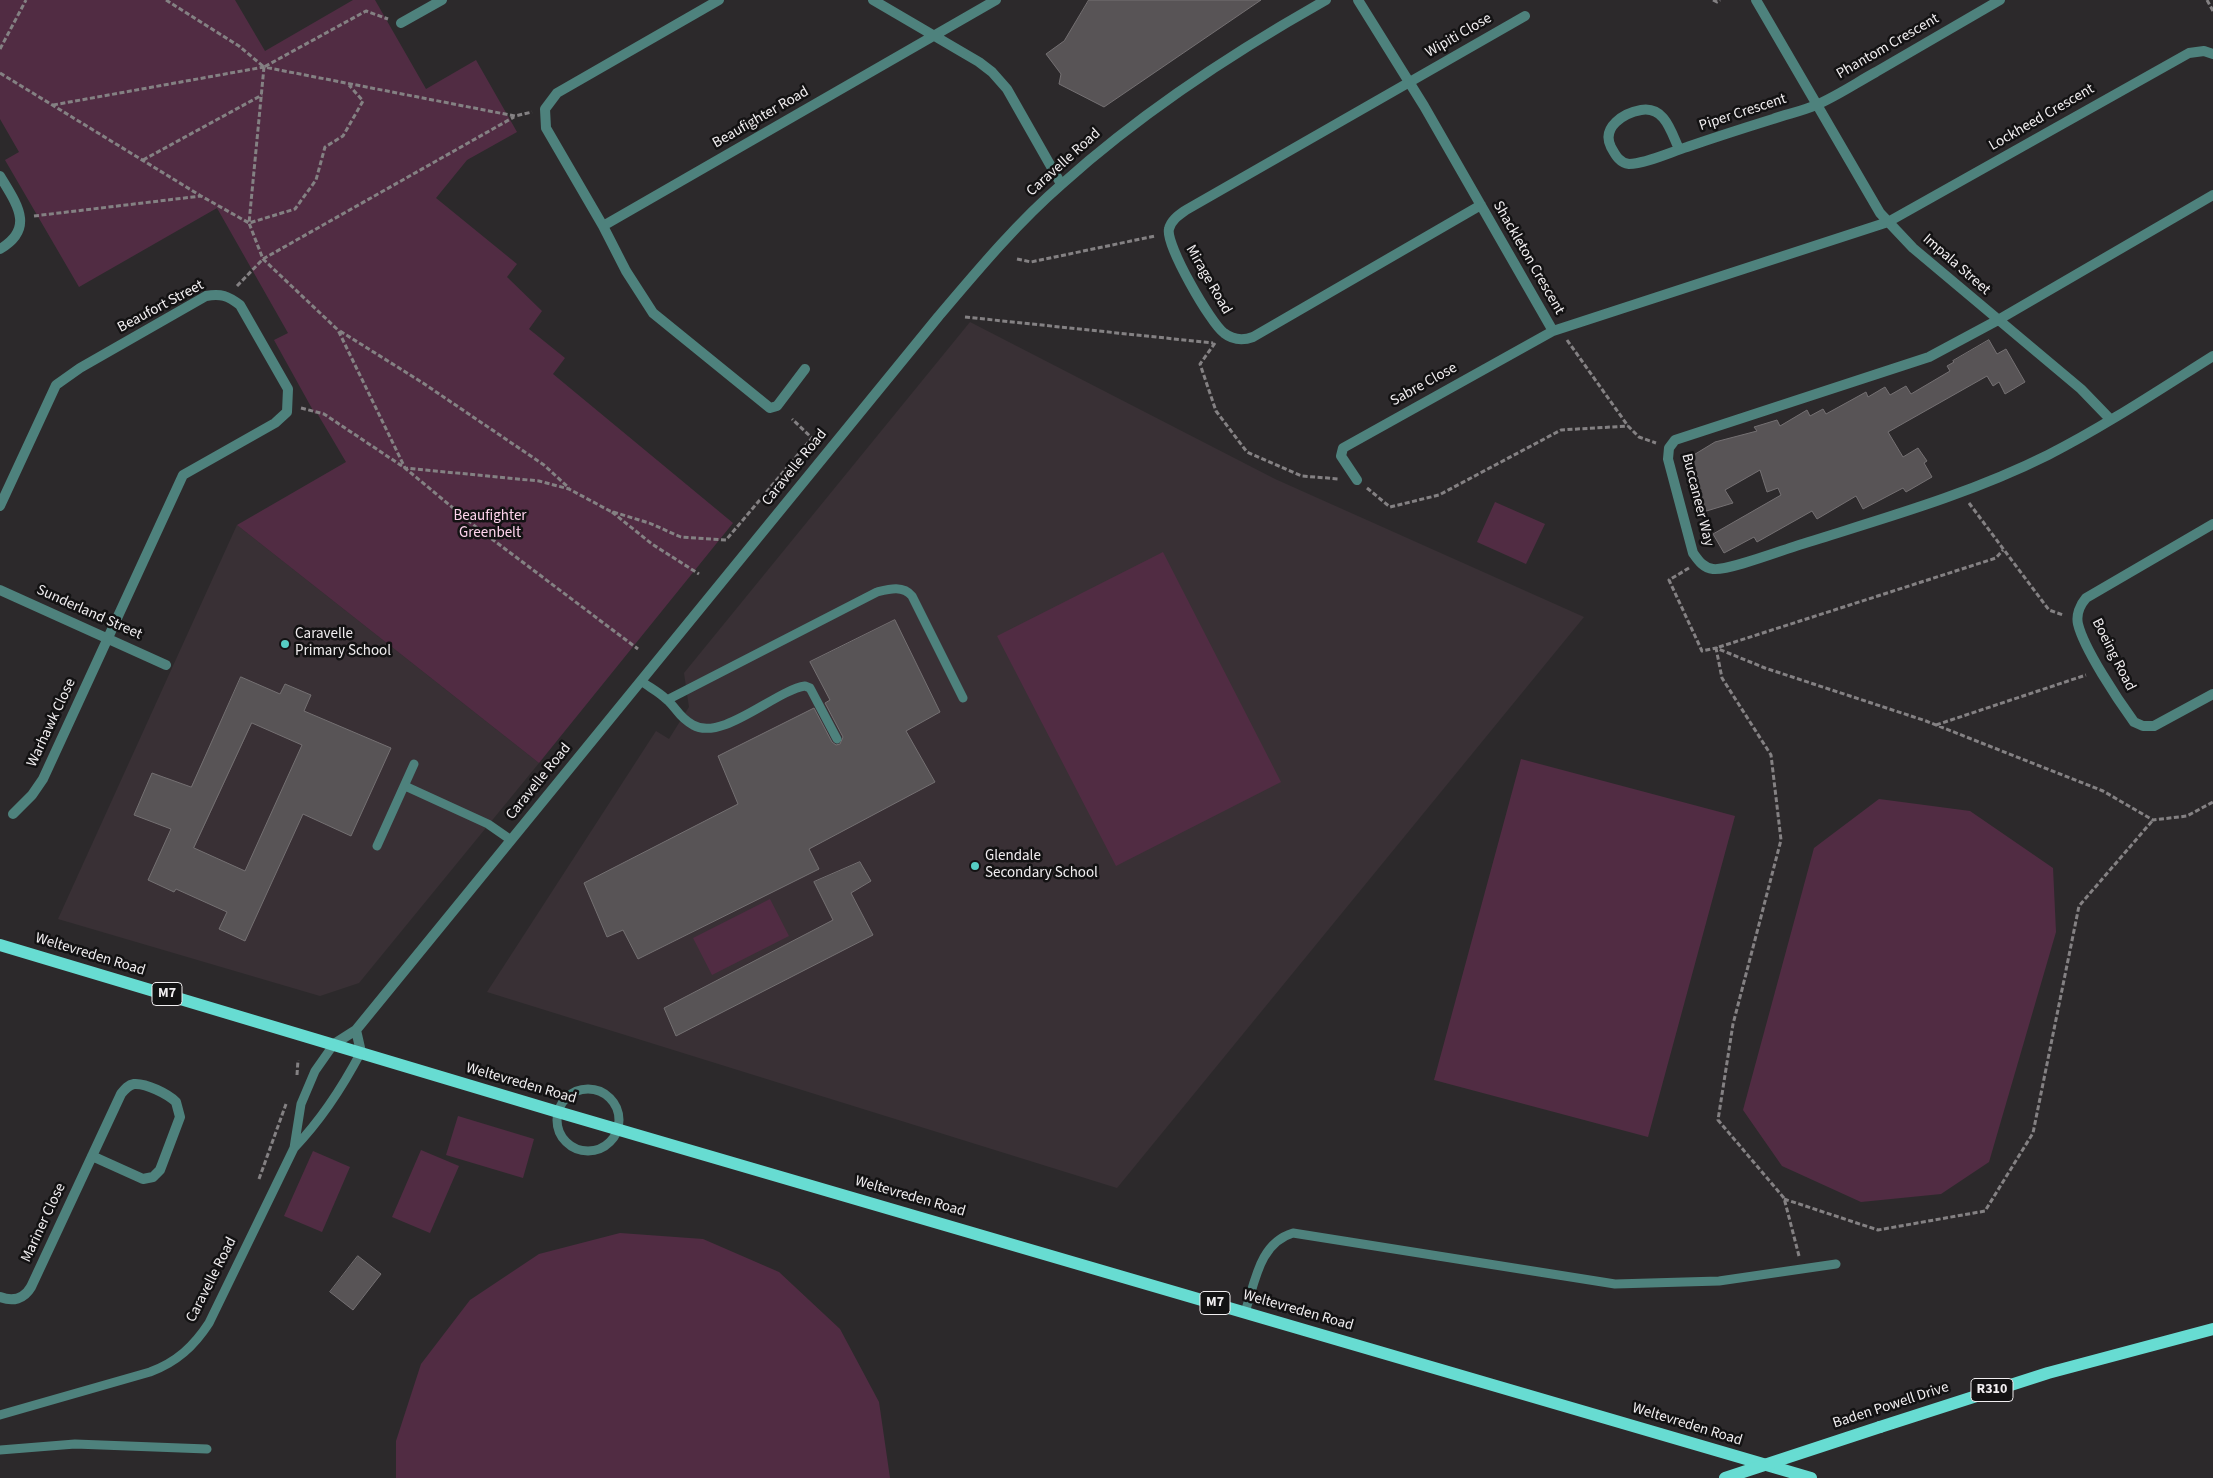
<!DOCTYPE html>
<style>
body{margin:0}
canvas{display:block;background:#2c292b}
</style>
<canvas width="2213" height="1478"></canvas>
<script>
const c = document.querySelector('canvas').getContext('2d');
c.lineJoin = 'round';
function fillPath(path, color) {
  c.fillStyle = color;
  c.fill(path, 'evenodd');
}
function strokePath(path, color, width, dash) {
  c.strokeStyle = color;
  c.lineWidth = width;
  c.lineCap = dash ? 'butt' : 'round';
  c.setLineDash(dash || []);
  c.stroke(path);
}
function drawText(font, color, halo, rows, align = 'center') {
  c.font = font + ' "Source Sans 3",sans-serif';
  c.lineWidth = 5;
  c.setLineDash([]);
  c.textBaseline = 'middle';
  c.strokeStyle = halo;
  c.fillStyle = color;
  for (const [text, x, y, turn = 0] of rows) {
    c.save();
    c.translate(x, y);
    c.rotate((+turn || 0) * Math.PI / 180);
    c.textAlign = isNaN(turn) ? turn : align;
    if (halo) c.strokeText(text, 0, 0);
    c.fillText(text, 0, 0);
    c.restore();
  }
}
fillPath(new Path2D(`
 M970,322L1275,479L1584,617L1117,1188L487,992L656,731L669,739L689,707L684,673Z
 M237,525L539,763L359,983L320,996L58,919Z`), '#393035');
fillPath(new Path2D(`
 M0,0H235L265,51L353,0H375L426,89L476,60L517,132L467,160L436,198L517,264L507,277L542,311L529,329L565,358L553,374L733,523L539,763L237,525L346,462L317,413L315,414L274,340L288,333L217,208L79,287L5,160L19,152L0,119Z
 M1495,502L1545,524L1526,564L1477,542Z
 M1163,552L1281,782L1116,866L997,636Z
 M1521,759L1735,816L1648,1137L1434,1080Z
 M1879,799L1970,811L2053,868L2056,932L1989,1162L1941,1194L1861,1202L1782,1166L1743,1110L1814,848Z
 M770,899L789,936L712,975L693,938Z
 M458,1116L534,1139L523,1178L446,1155Z
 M421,1150L459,1166L430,1233L392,1217Z
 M313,1151L350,1167L322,1232L284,1216Z
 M620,1233L703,1239L779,1272L840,1329L879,1402L890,1478H396V1441L421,1364L470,1300L539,1254Z`), '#512c43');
const building = new Path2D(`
 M1089,0H1261L1104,107L1059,84L1061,74L1046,54L1064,41Z
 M1989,340L1997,354L2006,349L2025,382L2005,394L1999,382L1993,386L1987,376L1888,432L1903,457L1918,448L1927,461L1924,463L1932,477L1906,492L1903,488L1863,509L1856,496L1817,519L1812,511L1757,542L1754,537L1724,553L1713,534L1781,495L1778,488L1767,492L1760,470L1725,490L1733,503L1703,512H1697L1688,485L1699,479L1687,459L1715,442L1757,431L1754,427L1777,420L1780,426L1807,410L1810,416L1823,409L1826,414L1866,392L1868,397L1885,387L1890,395L1906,386L1911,394L1950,371L1947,366L1954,362L1953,361Z
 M895,620L940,712L906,731L935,782L809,849L819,869L638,959L623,930L607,937L584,883L738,804L718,756L814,708L832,742L836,745L840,744L843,737L825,703L830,700L810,662Z
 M241,677L280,694L285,684L311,695L304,711L391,748L351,836L303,814L245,941L219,929L227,912L176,889L174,892L148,880L171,829L134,815L152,773L191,787ZM252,723L302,745L245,871L194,848Z
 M860,862L871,881L851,893L873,935L676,1036L664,1008L833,920L814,882Z
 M358,1256L381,1274L353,1310L330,1292Z`);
fillPath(building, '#585456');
strokePath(building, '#747072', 1);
strokePath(new Path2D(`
 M166,0L239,46L264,67L366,11L388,19
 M1713,0L1717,2L1720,0
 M2207,0L2213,11
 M0,49L26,0
 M264,67L249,223L263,259L338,330L405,468L539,481L569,489L610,511L649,523L681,537L726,540L812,438L792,419
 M0,73L201,196
 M53,105L264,67L515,116L532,112
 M143,160L262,95
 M34,216L201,196L249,223L295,209L316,180L325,147L343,136L363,101L349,85
 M1017,259L1031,262L1155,236
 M237,286L263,259L514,117
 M965,317L1213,343
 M340,331L423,383L544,465L569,488
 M1567,340L1628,426L1639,437L1656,443
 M1215,343L1200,364L1216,411L1247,452L1302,476L1339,479
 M301,408L324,414L405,468L476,527L638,649
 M1367,488L1390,507L1439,495L1561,430L1628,426
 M1969,503L2049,610L2063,615
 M612,512L652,544L699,574
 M1689,568L1669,580L1702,651L1716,648L1765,668L1926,721L2103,791L2153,820L2187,816L2213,802
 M1936,725L2086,675
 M297,1075L298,1060
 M259,1179L286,1104
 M1784,1199L1878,1230L1985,1211L2033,1133L2079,906L2153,820
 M1799,1256L1784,1198L1718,1120L1733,1024L1781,840L1771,755L1722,678L1716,648L1996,558L2003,550`), '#848183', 3, [5, 2.5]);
strokePath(new Path2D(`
 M641,681C649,687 659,692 666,699C677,708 678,717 693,725C722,742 776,690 805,686L810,688L837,739
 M667,700L877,592C889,589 903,585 912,596L963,698
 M405,786L488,824L511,840
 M377,846L414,764
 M557 1120a31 31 0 1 1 62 0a31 31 0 1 1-62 0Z
 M294,1148C322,1119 342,1088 361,1052
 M1245,1312C1255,1283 1259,1243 1293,1233L1615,1284L1719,1281L1836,1264
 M0,1415L150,1372C177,1362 194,1346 209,1323L294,1148L301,1104L315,1071L334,1044
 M0,1450L75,1444L207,1449`), '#4e827d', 9);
strokePath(new Path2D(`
 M719,0L557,93L545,109L546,128L603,226L626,271L653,313L770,408L777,406L805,369
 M873,0L979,62L992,72L1007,89L1061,184
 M1358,0L1424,106L1553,331
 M1756,0L1880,213L1913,248L2081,389L2110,419
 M401,23L442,0
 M1679,149C1671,132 1665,106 1641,110C1624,113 1601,127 1611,147C1615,154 1619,163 1629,164C1645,164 1671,152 1687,147C1716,137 1744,128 1773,119C1787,114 1803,111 1816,105C1837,96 1856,83 1876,72C1917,48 1958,24 2000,0
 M0,176C16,203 36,228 0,249
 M2213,195L1998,320L1929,357L1675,440L1669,448L1668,459L1693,553C1698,560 1703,568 1713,569C1727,571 1780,551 1796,546C1881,519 1968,495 2048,455C2105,426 2159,390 2213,356
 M1481,205L1253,337C1242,341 1233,340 1224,333C1211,324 1165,244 1169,229C1171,220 1179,215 1186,210L1525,16
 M603,226L996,0
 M1357,480L1341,456L1343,448L1553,331L1888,222L2189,53L2204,51L2213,54
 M0,506L56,385L80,368L206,296C221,293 228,296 240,305L288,389L287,412L275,423L183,475L43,779L32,795L13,814
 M2213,524L2086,598C2080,605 2076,615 2078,624C2084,649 2118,700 2134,722L2143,726H2154L2213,694
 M0,590L166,665
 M0,1297C13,1302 24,1299 31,1287L121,1094C125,1089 128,1085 134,1084C146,1083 168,1094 176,1102L180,1117L160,1170L153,1177L143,1179L92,1156`), '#4e827d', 10);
strokePath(new Path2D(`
 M356,1030L361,1052
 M334,1044L356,1030L938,317C977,271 1016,224 1062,184C1142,112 1232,53 1326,0`), '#4e827d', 10);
strokePath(new Path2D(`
 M0,945L558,1112L1811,1478
 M1880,1427L2048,1373L2213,1329`), '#67dcd2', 12);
strokePath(new Path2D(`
 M1725,1478L1880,1427`), '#67dcd2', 12);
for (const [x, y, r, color] of [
 [285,644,5,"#56cec4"],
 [975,866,5,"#56cec4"]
]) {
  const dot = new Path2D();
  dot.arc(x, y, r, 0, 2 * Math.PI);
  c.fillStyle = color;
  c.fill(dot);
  strokePath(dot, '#131213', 2);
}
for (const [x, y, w] of [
 [167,994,30],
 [1215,1303,30],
 [1992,1390,42]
]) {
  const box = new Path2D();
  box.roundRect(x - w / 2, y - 11.5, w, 23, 4);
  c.fillStyle = '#131213';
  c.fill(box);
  strokePath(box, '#f1eef0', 1);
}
drawText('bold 14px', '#f1eef0', null, [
 ["M7",167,994],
 ["M7",1215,1303],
 ["R310",1992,1390]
]);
drawText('15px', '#f1eef0', '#131213', [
 ["Wipiti Close",1459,36,-30],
 ["Phantom Crescent",1888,47,-30],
 ["Piper Crescent",1743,113,-18],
 ["Beaufighter Road",761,118,-30],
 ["Lockheed Crescent",2042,118,-30],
 ["Caravelle Road",1064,163,-42],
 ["Shackleton Crescent",1528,258,60],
 ["Impala Street",1956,265,41],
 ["Mirage Road",1208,280,60],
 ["Beaufort Street",161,307,-28],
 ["Sabre Close",1424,385,-29],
 ["Caravelle Road",795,468,-51],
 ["Buccaneer Way",1697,500,76],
 ["Sunderland Street",89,613,24],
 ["Boeing Road",2113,655,63],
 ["Warhawk Close",52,723,-65],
 ["Caravelle Road",539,782,-51],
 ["Weltevreden Road",90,955,17],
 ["Weltevreden Road",521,1084,16],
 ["Weltevreden Road",910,1197,16],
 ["Mariner Close",44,1223,-65],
 ["Caravelle Road",212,1280,-63],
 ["Weltevreden Road",1298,1311,16],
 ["Baden Powell Drive",1891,1406,-18],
 ["Weltevreden Road",1687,1425,17]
]);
drawText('15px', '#fed4ec', '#131213', [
 ["Beaufighter",490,517],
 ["Greenbelt",490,534]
]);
drawText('15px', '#f1eef0', '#131213', [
 ["Caravelle",295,635],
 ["Primary School",295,652],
 ["Glendale",985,857],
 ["Secondary School",985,874]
], 'left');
</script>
